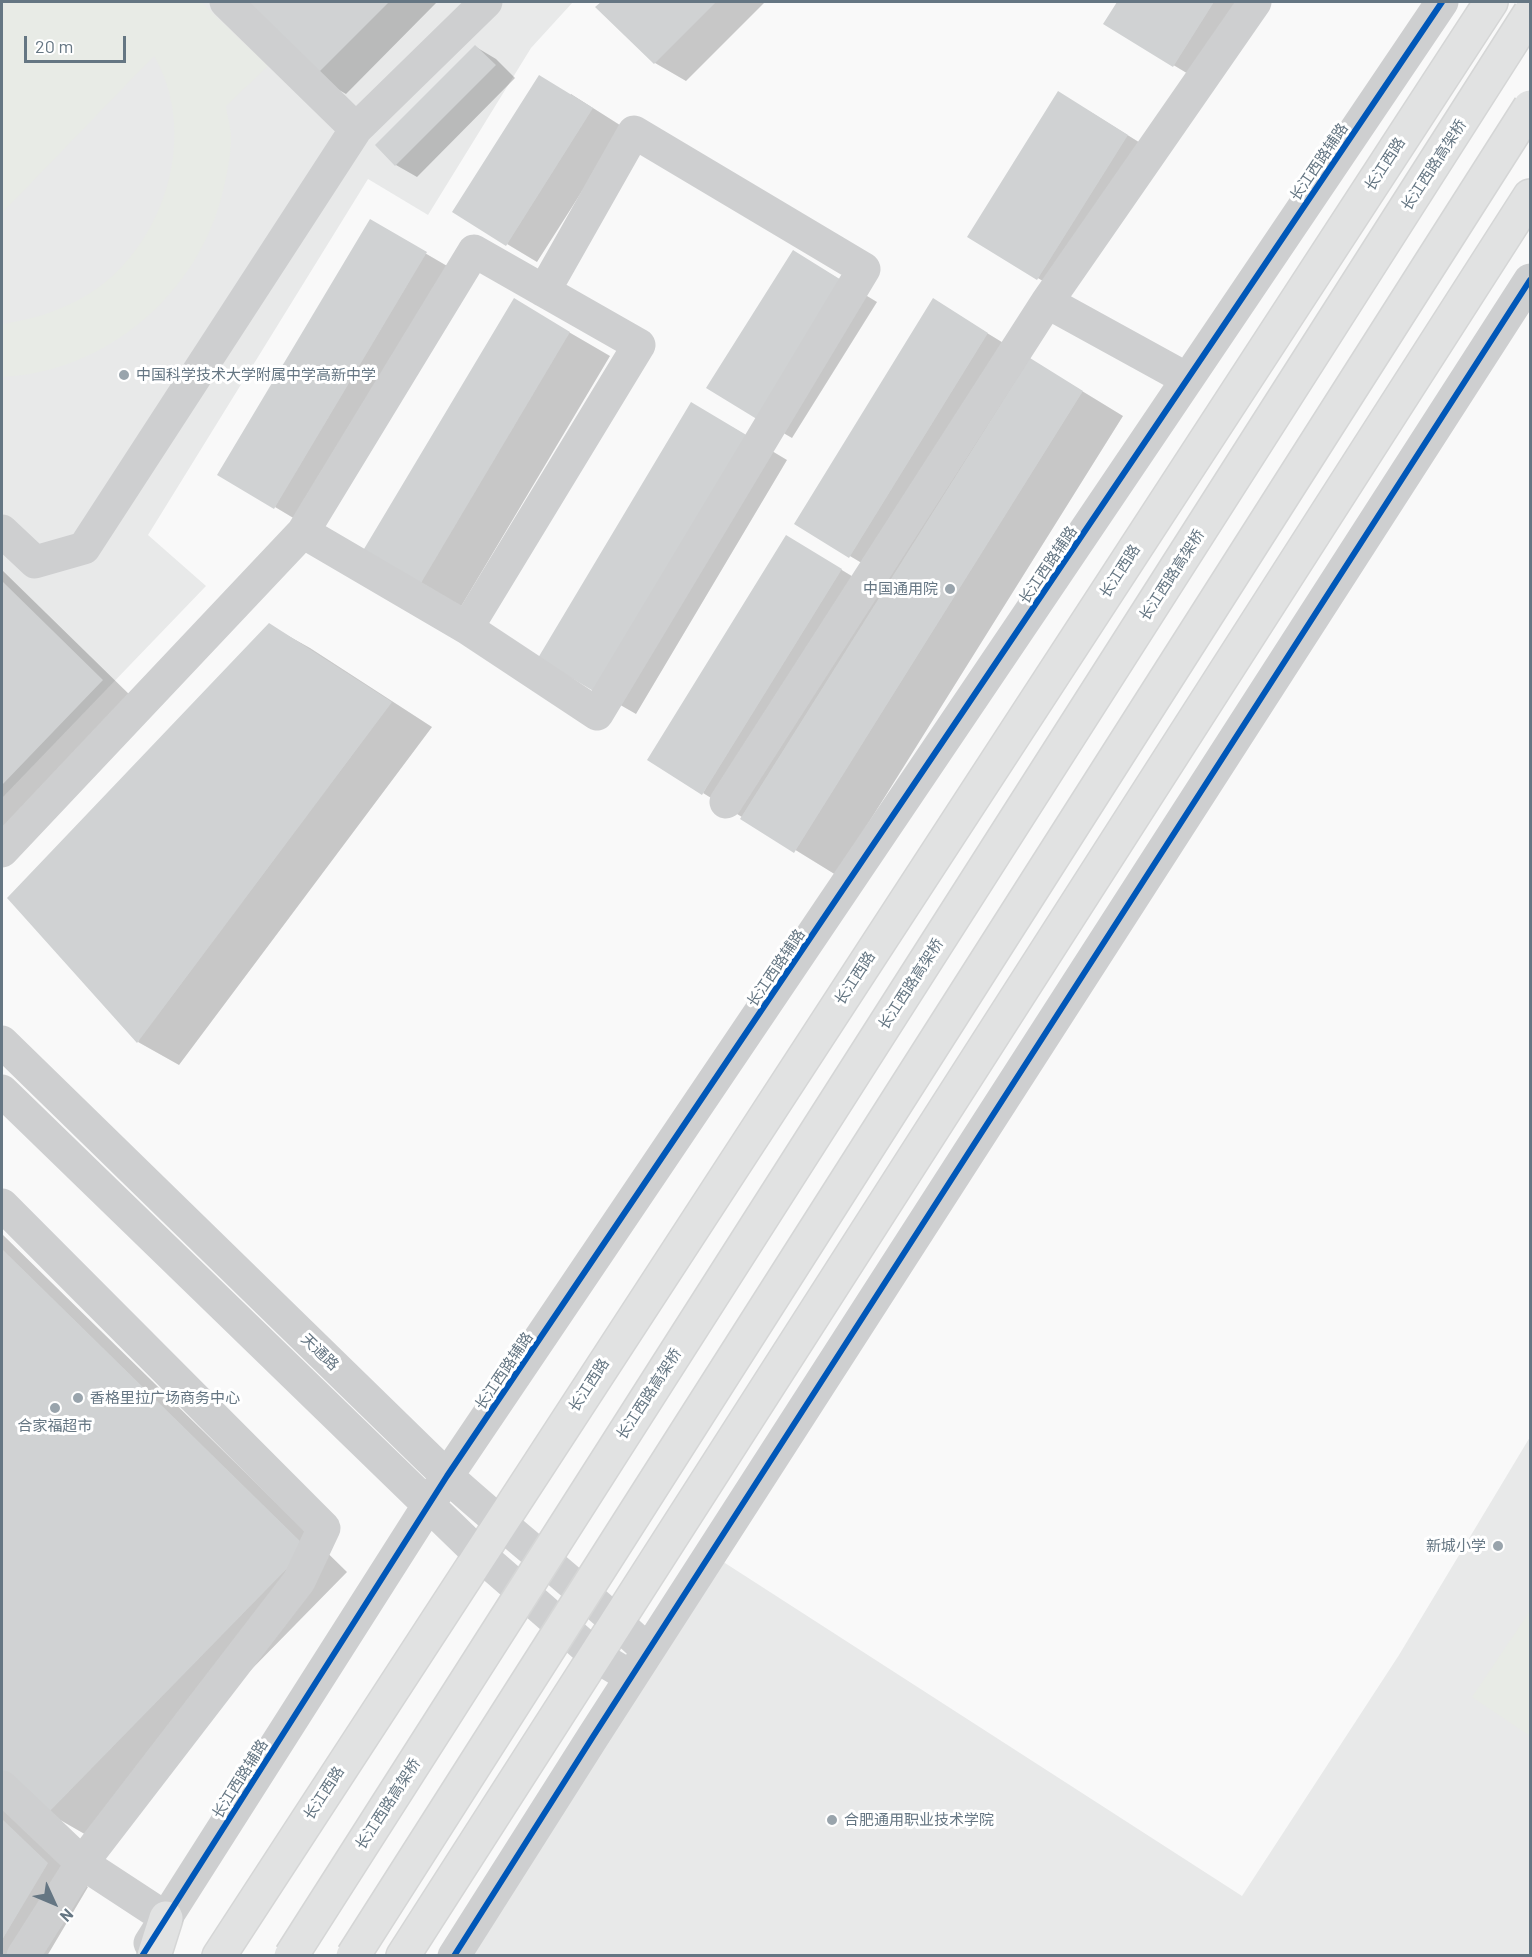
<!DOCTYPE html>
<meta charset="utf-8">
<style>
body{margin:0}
#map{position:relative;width:1532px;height:1957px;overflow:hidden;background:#f9f9f9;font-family:Barlow,sans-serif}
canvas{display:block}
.frame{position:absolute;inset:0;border:3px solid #657683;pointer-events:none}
.north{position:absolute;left:24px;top:1873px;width:60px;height:60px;-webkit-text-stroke:4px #fff;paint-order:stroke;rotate:134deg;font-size:16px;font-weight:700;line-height:24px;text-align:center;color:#657683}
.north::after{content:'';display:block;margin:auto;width:21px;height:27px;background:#657683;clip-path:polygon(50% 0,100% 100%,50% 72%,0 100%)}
.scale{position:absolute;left:24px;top:36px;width:102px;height:27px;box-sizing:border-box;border:3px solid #657683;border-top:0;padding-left:8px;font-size:18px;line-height:21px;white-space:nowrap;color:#657683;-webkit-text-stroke:4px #fff;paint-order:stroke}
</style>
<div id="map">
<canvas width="1532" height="1957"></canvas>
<div class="frame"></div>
<div class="north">N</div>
<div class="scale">20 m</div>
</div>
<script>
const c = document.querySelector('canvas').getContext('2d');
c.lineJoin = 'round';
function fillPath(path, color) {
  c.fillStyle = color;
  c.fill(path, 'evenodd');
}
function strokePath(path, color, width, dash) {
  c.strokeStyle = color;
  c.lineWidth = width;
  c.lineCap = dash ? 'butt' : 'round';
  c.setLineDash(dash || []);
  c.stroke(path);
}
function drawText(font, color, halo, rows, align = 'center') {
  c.font = font + ' Barlow,"Noto Sans SC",sans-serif';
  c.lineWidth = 6;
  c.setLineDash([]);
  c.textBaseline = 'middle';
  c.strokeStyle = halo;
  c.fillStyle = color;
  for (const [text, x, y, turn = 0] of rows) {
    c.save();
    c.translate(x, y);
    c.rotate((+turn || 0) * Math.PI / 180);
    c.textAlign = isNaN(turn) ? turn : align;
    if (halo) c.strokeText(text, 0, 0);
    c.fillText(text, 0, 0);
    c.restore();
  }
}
fillPath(new Path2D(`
 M2,2H573L531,48L428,215L368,179L148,535L206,586L2,798Z
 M1530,1437V1955L454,1956L711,1554L1242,1896L1399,1655Z`), '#e8e9e9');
fillPath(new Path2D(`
 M2,2H201L268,66L226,106C227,116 231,127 231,137C231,155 227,174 223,191C199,293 107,372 2,377V324C37,319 70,308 99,287C167,237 198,131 154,56L2,213Z
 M1530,1611V1736L1472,1697Z`), '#e8ebe6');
fillPath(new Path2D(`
 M239,2H437L346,94L315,76Z
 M603,2H765L686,81L655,63L597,7Z
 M1118,2H1256L1205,84L1105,24Z
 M476,47L496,59L515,78L417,177L396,165L377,145Z
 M571,94L623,127L537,262L507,244Z
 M1089,111L1158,154L1069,297L969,236Z
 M370,221L466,277L315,531L275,507Z
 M824,270L877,302L792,438L761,420Z
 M933,300L1123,416L836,875L703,793L827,561L883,595L892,581L796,524Z
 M555,324L610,356L459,610L418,587Z
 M732,427L787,460L636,714L596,691Z
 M2,570L134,699L2,834Z
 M269,625L310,648L432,727L179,1065L138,1042Z
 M2,1234L347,1572L88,1836L48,1813L2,1768Z
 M2,1807L88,1887L47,1956H2Z`), '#0003');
fillPath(new Path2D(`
 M237,2H389L314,77Z
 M601,2H716L654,64L595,7Z
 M1117,2H1214L1173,67L1103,24Z
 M475,45L496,65L395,166L375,145Z
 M539,75L593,108L506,246L452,212Z
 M1058,91L1128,135L1037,280L967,237Z
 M370,219L427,252L274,509L217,475Z
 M793,250L846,283L760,421L706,388Z
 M514,298L570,332L418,588L361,554Z
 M933,298L988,333L849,558L794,524Z
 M1030,358L1083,391L794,853L740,819Z
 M691,402L748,436L595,692L538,658Z
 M786,535L842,569L702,795L647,760Z
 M2,581L103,680L2,785Z
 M269,623L392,702L137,1043L7,898Z
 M2,1249L307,1548L47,1814L2,1770Z
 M2,1819L48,1863L2,1940Z`), '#d0d2d3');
const highway = new Path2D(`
 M154,1956L166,1918
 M219,1956L1491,2
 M403,1956L1530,196`);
strokePath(highway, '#d5d6d6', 36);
strokePath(new Path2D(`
 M226,2L356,129
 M1187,379L1047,302L1255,2
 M2,531L35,562L84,548L356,129L486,2
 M467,628L597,714L864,269L634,132L544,291
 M726,802L1047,302
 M2,851L303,532L474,251L639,345L467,628L303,532
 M2,1042L447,1476C513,1536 584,1590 648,1651
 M2,1091L479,1554L596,1656L631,1677
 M2,1205L324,1528L299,1581L82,1863L23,1956
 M2,1787L82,1863L166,1918
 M150,1943L447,1476L1442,2
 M454,1956L594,1735L1530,280`), '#cecfd0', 33);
strokePath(highway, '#e1e2e2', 33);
const highwayBridge = new Path2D(`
 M291,1956L1530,13
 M353,1956L1530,107`);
strokePath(highwayBridge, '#d5d6d6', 36, []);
strokePath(highwayBridge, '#e1e2e2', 33);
strokePath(new Path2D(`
 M142,1956L447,1476L1442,2
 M454,1956L594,1735L1530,280`), '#0057b8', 6);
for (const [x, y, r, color] of [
 [124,375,6,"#99a4ac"],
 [950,589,6,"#99a4ac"],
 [78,1398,6,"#99a4ac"],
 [55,1408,6,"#99a4ac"],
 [1498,1546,6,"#99a4ac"],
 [832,1820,6,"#99a4ac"]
]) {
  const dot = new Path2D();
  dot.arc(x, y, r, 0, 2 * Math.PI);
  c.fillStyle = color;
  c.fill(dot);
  strokePath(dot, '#fff', 2);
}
drawText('15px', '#657683', '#fff', [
 ["长江西路辅路",1319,162,-56],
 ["长江西路",1385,164,-57],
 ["长江西路高架桥",1434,165,-57],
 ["长江西路辅路",1048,565,-56],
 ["长江西路",1120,571,-57],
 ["长江西路高架桥",1172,575,-57],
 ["长江西路辅路",776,968,-56],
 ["长江西路",855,978,-57],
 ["长江西路高架桥",911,984,-57],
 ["天通路",320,1352,44],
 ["长江西路辅路",504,1371,-56],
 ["长江西路",589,1385,-57],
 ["长江西路高架桥",649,1394,-57],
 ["长江西路辅路",240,1779,-58],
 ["长江西路",324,1793,-57],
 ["长江西路高架桥",388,1804,-57]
]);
drawText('15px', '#657683', '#fff', [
 ["中国科学技术大学附属中学高新中学",136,375],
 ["中国通用院",938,589,"right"],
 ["香格里拉广场商务中心",90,1398],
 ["合家福超市",55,1426,"center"],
 ["新城小学",1486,1546,"right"],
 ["合肥通用职业技术学院",844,1820]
], 'left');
</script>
